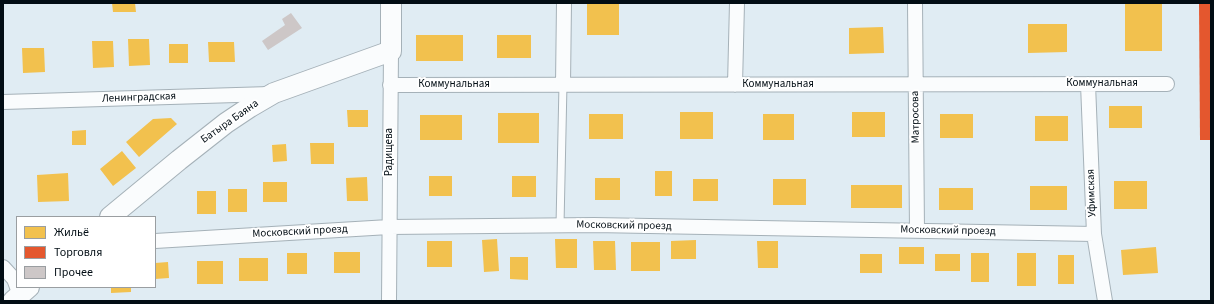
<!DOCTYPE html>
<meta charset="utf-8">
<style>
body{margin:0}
#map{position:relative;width:1214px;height:304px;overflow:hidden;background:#e0ecf3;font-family:"Source Sans 3",sans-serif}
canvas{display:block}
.frame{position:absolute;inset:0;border:4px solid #020d14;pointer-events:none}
.legend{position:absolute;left:16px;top:216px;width:140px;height:72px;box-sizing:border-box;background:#fff;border:1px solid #9a9ea1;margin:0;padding:5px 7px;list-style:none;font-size:12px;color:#020d14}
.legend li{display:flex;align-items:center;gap:8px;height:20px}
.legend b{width:20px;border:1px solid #9a9ea1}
</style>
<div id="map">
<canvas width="1214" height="304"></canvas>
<div class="frame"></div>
<ul class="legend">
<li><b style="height:11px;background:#f2c14e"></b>Жильё</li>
<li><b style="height:11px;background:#e4572e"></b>Торговля</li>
<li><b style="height:11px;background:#cdc7c7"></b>Прочее</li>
</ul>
</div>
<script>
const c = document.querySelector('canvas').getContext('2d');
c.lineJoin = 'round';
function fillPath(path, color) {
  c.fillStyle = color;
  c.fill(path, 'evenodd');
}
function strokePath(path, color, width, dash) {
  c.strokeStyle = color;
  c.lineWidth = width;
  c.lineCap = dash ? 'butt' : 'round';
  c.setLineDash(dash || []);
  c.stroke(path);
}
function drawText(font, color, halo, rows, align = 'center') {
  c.font = font + ' "Source Sans 3",sans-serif';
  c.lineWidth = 4;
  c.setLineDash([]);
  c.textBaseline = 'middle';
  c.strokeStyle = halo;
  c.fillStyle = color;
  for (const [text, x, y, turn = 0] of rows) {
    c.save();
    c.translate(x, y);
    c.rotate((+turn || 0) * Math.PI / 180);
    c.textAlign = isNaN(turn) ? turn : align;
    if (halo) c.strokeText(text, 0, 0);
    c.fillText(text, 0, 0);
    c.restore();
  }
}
fillPath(new Path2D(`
 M112,3H135L136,12H113Z
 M587,3H619V35H587Z
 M1125,3H1162V51H1125Z
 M1028,24H1067V52L1028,53Z
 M883,27L884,53L849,54V28Z
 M416,35H463V61H416Z
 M497,35H531V58H497Z
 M128,39H149L150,65L129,66Z
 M92,41H113L114,67L93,68Z
 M208,42H234L235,62H209Z
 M169,44H188V63H169Z
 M22,48H44L45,72L23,73Z
 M1109,106H1142V128H1109Z
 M347,110H368V127H348Z
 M680,112H713V139H680Z
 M852,112H885V137H852Z
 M498,113H539V143H498Z
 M589,114H623V139H589Z
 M763,114H794V140H763Z
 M940,114H973V138H940Z
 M420,115H462V140H420Z
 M1035,116H1068V141H1035Z
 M171,118L177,124L139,157L126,142L153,119Z
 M86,130V145H72V131Z
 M310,143H334V164H311Z
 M286,144L287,161L273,162L272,145Z
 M122,151L136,168L113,186L100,169Z
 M655,171H672V196H655Z
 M68,173L69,201L38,202L37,175Z
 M429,176H452V196H429Z
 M512,176H536V197H512Z
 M367,177L368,201H347L346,178Z
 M595,178H620V200H595Z
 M693,179H718V201H693Z
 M773,179H806V205H773Z
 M1114,181H1147V209H1114Z
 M263,182H287V202H263Z
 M851,185H902V208H851Z
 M1030,186H1067V210H1030Z
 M939,188H973V210H939Z
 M228,189H247V212H228Z
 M197,191H216V214H197Z
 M497,239L499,271L484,272L482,240Z
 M555,239H577V268H556Z
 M696,240V259H671V241Z
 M427,241H452V267H427Z
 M593,241H615L616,270H594Z
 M757,241H778V268H758Z
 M631,242H660V271H631Z
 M899,247H924V264H899Z
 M1156,247L1158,273L1123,275L1121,250Z
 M334,252H360V273H334Z
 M287,253H307V274H287Z
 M971,253H989V282H971Z
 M1017,253H1036V286H1017Z
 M860,254H882V273H860Z
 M935,254H960V271H935Z
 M1058,255H1074V284H1058Z
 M510,257H528V280L510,279Z
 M239,258H268V281H239Z
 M197,261H223V284H197Z
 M168,262L169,278L155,279V263Z
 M111,287H131V292L111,293Z`), '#f2c14e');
fillPath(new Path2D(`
 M1199,3H1211V140H1200Z`), '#e4572e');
fillPath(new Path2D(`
 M291,13L302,28L268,50L262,41L285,25L282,19Z`), '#cdc7c7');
const lane = new Path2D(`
 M560,225L563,84`);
const street = new Path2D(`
 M915,3L917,231
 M563,84L564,3
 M1088,84L1094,234L1105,301
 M390,85L1167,84
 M735,85L737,3
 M3,102L270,94
 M155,241L389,227L594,225L1094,234
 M3,267L14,279L20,295
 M389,301L391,51`);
const secondary = new Path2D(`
 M110,217L179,160L226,123L250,107L274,93L391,51V3
 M13,301L29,287`);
strokePath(lane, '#a5b1b8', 9);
strokePath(street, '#a5b1b8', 16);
strokePath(secondary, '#a5b1b8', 22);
strokePath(lane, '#fafcfd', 7);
strokePath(street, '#fafcfd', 14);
strokePath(secondary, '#fafcfd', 20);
drawText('11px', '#020d14', '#fff', [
 ["Коммунальная",1102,84],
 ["Коммунальная",454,85],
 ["Коммунальная",778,85],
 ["Ленинградская",139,98,-2],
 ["Матросова",916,117,-91],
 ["Батыра Баяна",230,122,-35],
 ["Радищева",390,152,-90],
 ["Уфимская",1092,193,-92],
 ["Московский проезд",624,226,1],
 ["Московский проезд",948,231,1],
 ["Московский проезд",300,232,-3]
]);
</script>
